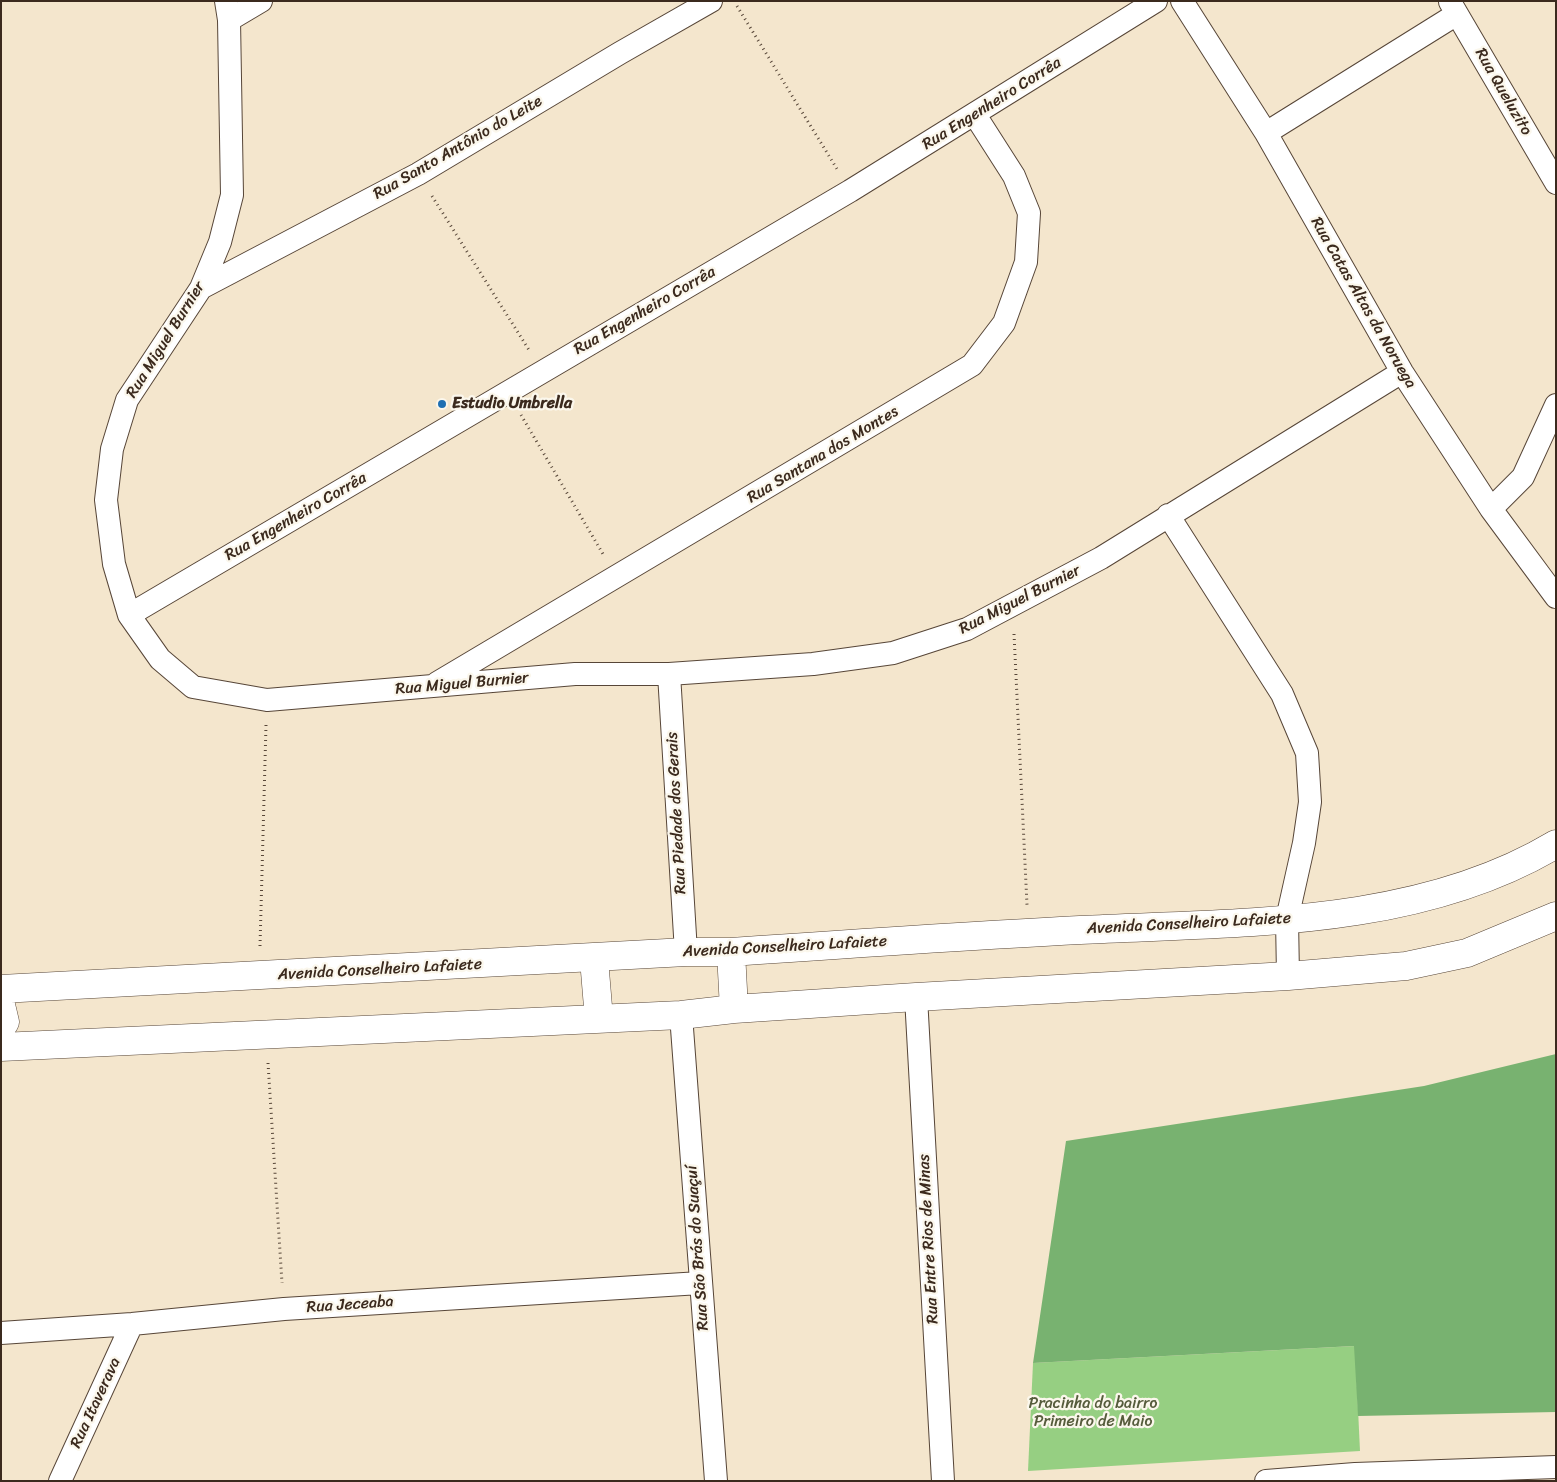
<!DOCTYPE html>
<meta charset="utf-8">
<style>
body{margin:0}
#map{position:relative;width:1557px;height:1482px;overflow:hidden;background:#f4e6cd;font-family:Sriracha,sans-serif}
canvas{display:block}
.frame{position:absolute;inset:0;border:2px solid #3b2a1e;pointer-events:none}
</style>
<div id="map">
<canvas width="1557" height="1482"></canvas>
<div class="frame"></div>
</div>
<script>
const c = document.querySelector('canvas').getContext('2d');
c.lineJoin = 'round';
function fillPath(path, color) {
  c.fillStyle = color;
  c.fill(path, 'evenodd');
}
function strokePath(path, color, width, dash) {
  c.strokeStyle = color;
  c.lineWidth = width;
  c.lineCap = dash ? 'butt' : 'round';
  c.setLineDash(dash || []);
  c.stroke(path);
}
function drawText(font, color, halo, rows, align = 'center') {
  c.font = font + ' Sriracha,sans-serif';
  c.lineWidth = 4.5;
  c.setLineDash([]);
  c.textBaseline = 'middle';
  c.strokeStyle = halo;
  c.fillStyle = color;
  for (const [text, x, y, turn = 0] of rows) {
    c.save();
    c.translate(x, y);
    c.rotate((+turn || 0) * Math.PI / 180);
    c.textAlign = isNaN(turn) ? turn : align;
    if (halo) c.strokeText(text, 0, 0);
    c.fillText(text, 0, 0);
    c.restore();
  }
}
fillPath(new Path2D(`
 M1355,1346L1360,1451L1028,1471L1033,1363Z`), '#96cf82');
fillPath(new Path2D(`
 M1556,1054V1412L1358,1416L1354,1346L1033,1363L1066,1141L1424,1086Z`), '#78b270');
const minor = new Path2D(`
 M226,1L229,20L232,195L220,242L201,288L127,400L112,449L106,500L114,564L129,615L160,659L193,687L267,700L575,674H669L813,664L893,653L967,629L1101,558L1402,372
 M1182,1L1266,133L1402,372L1491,509L1556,597
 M1450,2L1556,183
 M229,20L261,1
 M1266,133L1457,14
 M201,288L418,174L620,53L711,1
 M1491,509L1523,477L1556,405
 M1168,515L1282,694L1307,753L1310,802L1304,843L1287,919L1288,976
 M129,615L850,191L1156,1
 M669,674L686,952
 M437,683L972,365L1004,323L1026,262L1029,213L1014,176L975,115
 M916,997L943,1481
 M681,1015L716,1481
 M1,1333L132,1324L284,1309L700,1283
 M60,1481L132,1324
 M1266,1481L1355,1474L1556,1467`);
const tertiary = new Path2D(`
 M731,952L734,1009
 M594,959L599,1019
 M1,989L686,952H731C847,944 964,936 1080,930C1238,922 1416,928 1556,844
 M1,1005L5,1022L1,1028
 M1,1047L681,1015L734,1009L916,997L1288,976L1406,966L1467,953L1556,916`);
strokePath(minor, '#574638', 24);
strokePath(tertiary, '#574638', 29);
strokePath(new Path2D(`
 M737,6L837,169
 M432,196L529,350
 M521,415L603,554
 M1014,634L1027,905
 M260,946L266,725
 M268,1063L282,1283`), '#574638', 3, [1, 4]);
strokePath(minor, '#fff', 22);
strokePath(tertiary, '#fff', 28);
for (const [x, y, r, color] of [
 [442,404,5,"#1f6fb2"]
]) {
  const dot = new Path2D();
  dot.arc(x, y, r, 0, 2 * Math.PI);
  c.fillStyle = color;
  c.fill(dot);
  strokePath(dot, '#fbf7ec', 2);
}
drawText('16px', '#3b2a1e', '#fbf7ec', [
 ["Rua Queluzito",1503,92,60],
 ["Rua Engenheiro Corrêa",992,104,-32],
 ["Rua Santo Antônio do Leite",458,148,-30],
 ["Rua Catas Altas da Noruega",1363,303,60],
 ["Rua Engenheiro Corrêa",645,311,-30],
 ["Rua Miguel Burnier",166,340,-58],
 ["Rua Santana dos Montes",823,455,-31],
 ["Rua Engenheiro Corrêa",296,517,-30],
 ["Rua Miguel Burnier",1020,600,-27],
 ["Rua Miguel Burnier",462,684,-5],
 ["Rua Piedade dos Gerais",677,813,-93],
 ["Avenida Conselheiro Lafaiete",1189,924,-3],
 ["Avenida Conselheiro Lafaiete",785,947,-3],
 ["Avenida Conselheiro Lafaiete",380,970,-3],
 ["Rua Entre Rios de Minas",929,1239,-93],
 ["Rua São Brás do Suaçuí",698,1248,-94],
 ["Rua Jeceaba",350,1305,-4],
 ["Rua Itaverava",96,1403,-65]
]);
drawText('bold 16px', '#3b2a1e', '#fbf7ec', [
 ["Estudio Umbrella",452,404]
], 'left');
drawText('16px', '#565c3c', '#fbf7ec', [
 ["Pracinha do bairro",1093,1404],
 ["Primeiro de Maio",1093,1422]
]);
</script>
